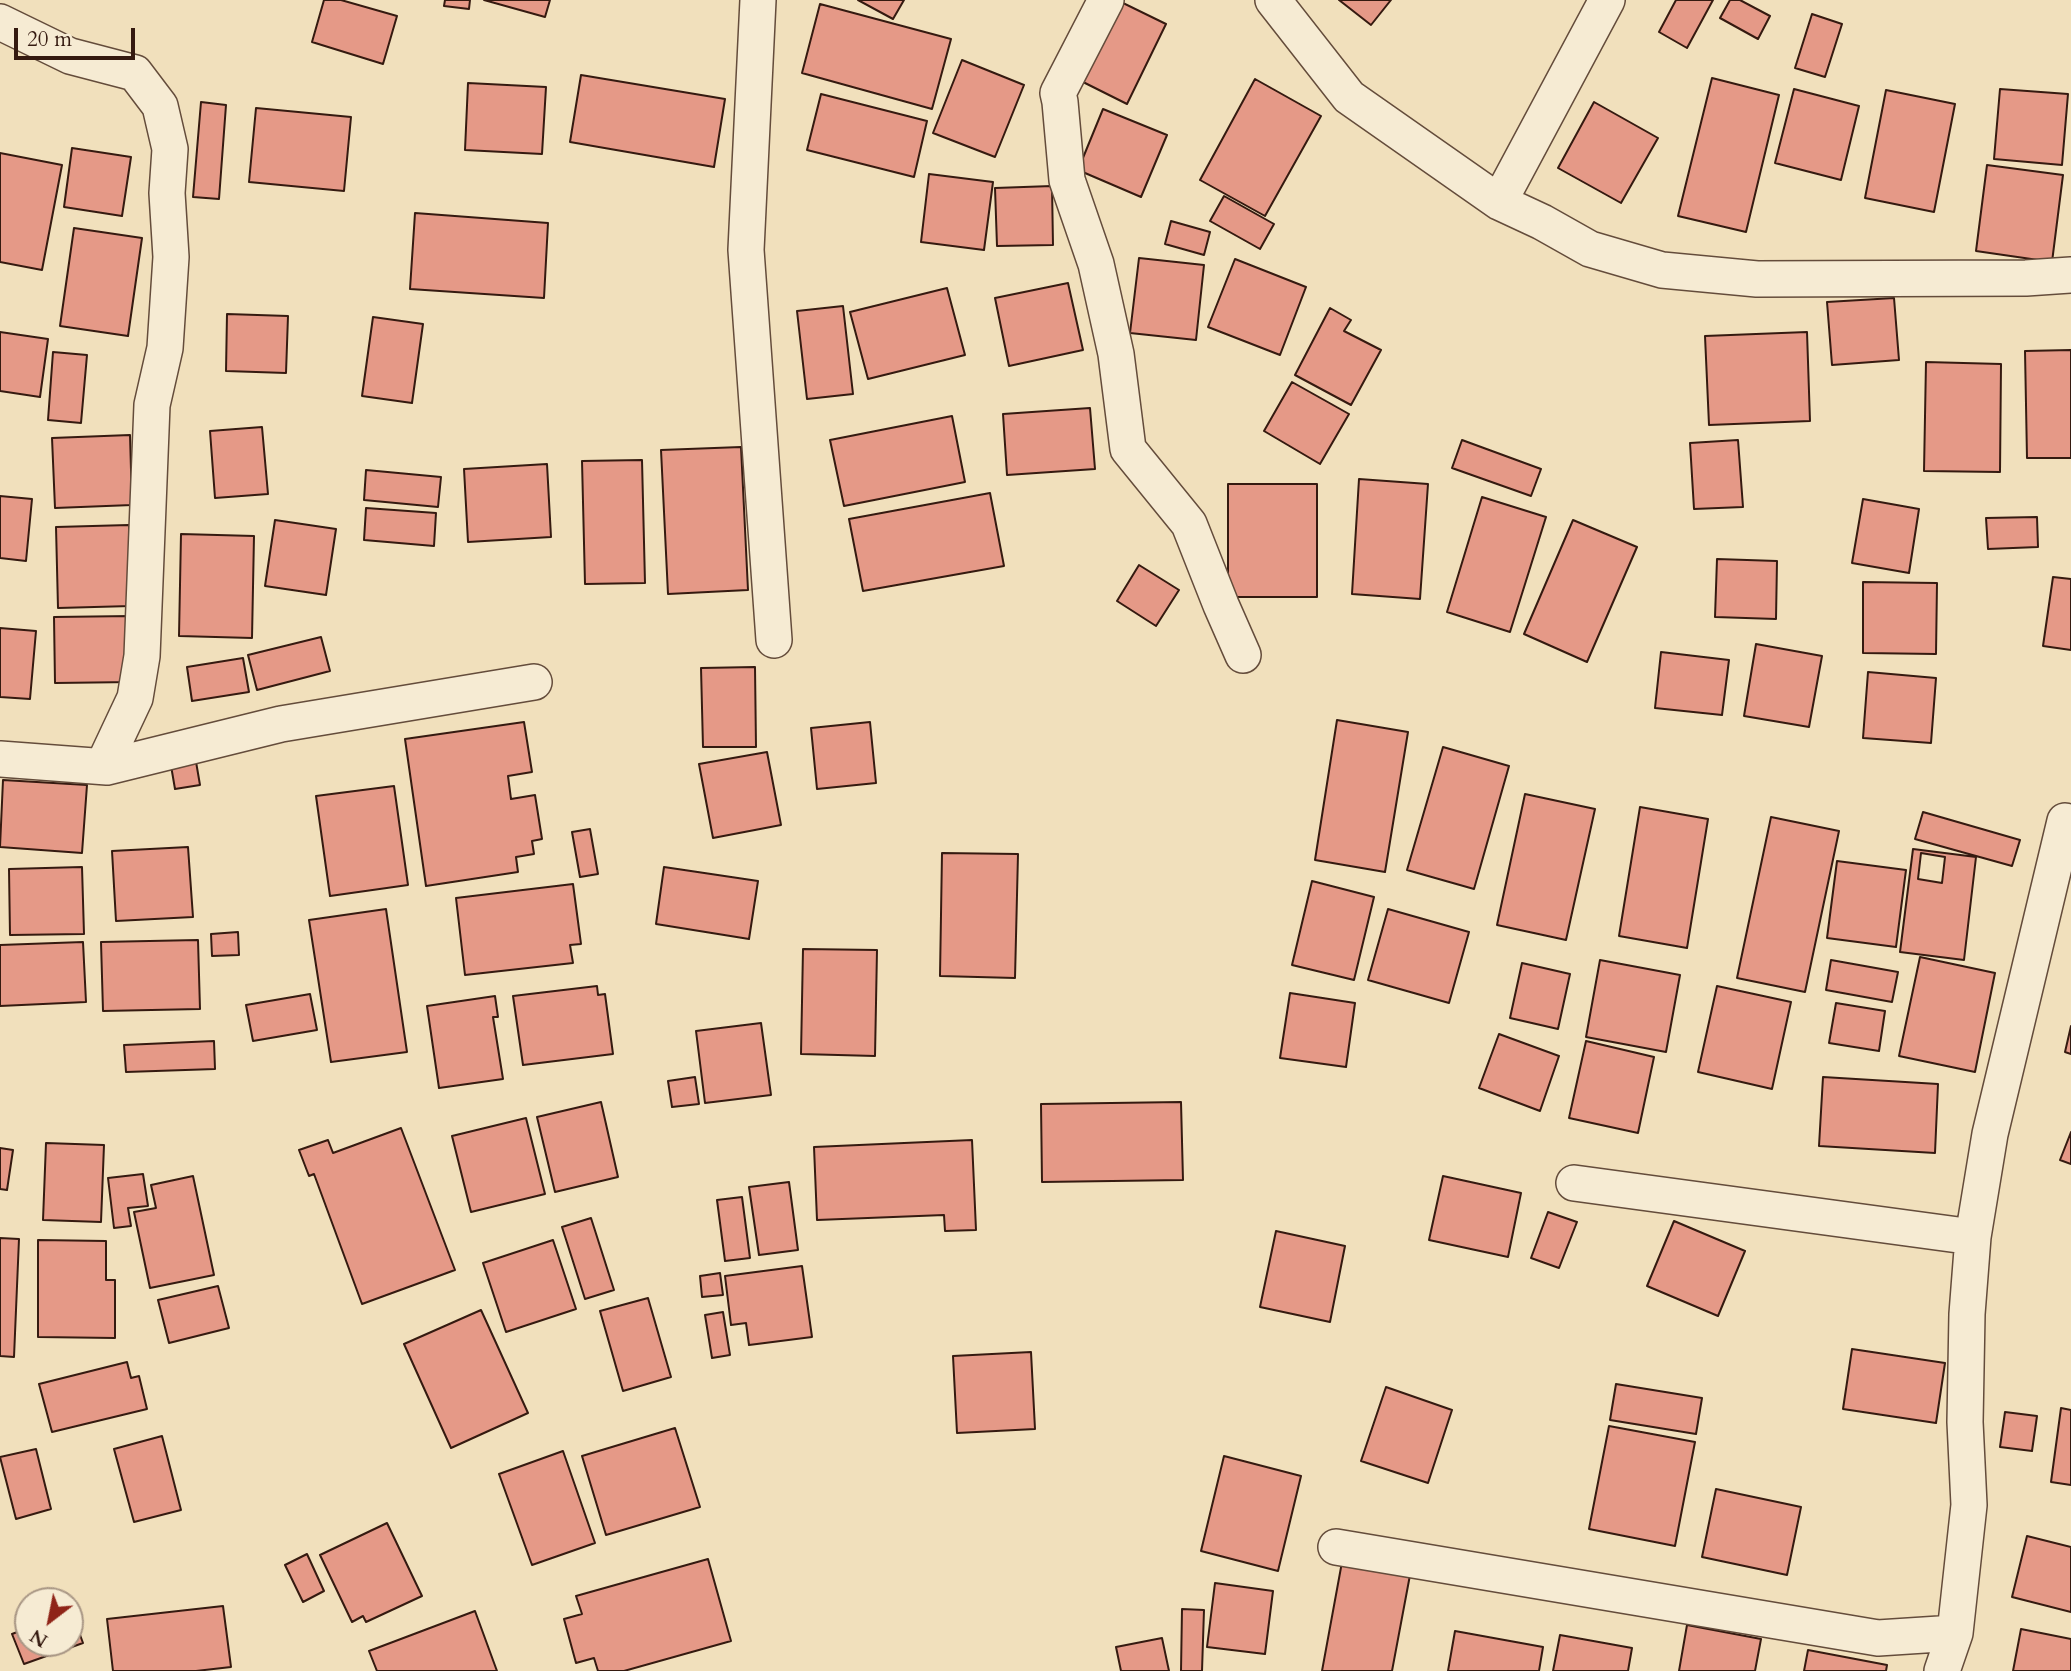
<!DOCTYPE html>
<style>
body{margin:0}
#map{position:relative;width:2071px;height:1671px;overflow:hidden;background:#f1e0bc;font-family:Cardo,serif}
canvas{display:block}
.north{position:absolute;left:14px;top:1587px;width:70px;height:70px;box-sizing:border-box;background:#f6ebd3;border:2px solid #a99785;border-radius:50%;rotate:212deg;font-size:19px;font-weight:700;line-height:28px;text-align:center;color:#351a10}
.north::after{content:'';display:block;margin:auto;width:24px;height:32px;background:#8f2418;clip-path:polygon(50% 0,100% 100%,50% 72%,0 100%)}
.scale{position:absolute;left:14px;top:28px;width:121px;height:32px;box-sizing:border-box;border:4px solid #351a10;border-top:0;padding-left:9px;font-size:21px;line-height:24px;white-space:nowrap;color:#351a10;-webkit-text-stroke:5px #f6ebd3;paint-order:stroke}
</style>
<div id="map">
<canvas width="2071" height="1671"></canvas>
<div class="north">N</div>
<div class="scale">20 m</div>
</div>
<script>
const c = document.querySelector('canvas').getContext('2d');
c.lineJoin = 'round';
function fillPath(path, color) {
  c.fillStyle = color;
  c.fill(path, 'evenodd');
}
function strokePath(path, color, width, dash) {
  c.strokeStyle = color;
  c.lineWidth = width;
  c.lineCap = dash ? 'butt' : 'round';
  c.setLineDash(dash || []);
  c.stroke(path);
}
const building = new Path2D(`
 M324,0H341L397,16L383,64L312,42Z
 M445,0H470L469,9L444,6Z
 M484,0H550L545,17Z
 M858,0H904L893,19Z
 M1117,0L1166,24L1127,104L1073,77Z
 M1339,0H1391L1371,25Z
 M1676,0H1713L1687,48L1659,32Z
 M1730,0H1740L1770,16L1758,39L1720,18Z
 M820,4L951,39L932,109L802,73Z
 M1812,14L1842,24L1825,77L1795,68Z
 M962,60L1024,85L995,157L933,133Z
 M581,75L725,99L714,167L570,142Z
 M1712,78L1779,95L1746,232L1678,216Z
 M1255,79L1321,116L1265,216L1200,180Z
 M468,83L546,87L542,154L465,150Z
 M1794,89L1859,106L1841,180L1775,163Z
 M2000,89L2068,94L2062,165L1994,159Z
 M1886,90L1955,104L1934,212L1865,198Z
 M821,94L927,121L914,177L807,150Z
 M201,102L226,105L219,199L193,197Z
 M1594,102L1658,138L1621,203L1558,168Z
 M256,108L351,117L344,191L249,182Z
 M1103,109L1167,135L1141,197L1078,170Z
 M72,148L131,157L122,216L64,207Z
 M0,153L62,165L42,270L0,262Z
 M1987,165L2063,175L2052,262L1976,251Z
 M929,174L993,182L984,250L921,242Z
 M1052,186L1053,245L997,246L995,188Z
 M1224,196L1274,224L1260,249L1210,221Z
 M415,213L548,223L544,298L410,289Z
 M1171,221L1210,232L1204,255L1165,244Z
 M74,228L142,238L128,336L60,326Z
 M1139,258L1204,265L1196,340L1130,333Z
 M1235,259L1306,287L1280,355L1208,327Z
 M1068,283L1083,350L1009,366L995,298Z
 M947,288L965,355L868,379L850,312Z
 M1894,298L1899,360L1832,365L1827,302Z
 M843,306L853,394L807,399L797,311Z
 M1330,308L1351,320L1344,331L1381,350L1351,405L1295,375Z
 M227,314L288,316L286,373L226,371Z
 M373,317L423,324L412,403L362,396Z
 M0,332L48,339L40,397L0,391Z
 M1807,332L1810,421L1709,425L1705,336Z
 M2071,350V458H2027L2025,351Z
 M53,352L87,355L81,423L48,420Z
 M1926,362L2001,364L2000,472L1924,471Z
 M1292,382L1349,414L1320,464L1264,431Z
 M1090,408L1095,469L1007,475L1003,414Z
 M952,416L965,482L844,506L830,440Z
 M262,427L268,494L215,498L210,431Z
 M130,435L132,505L55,508L52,438Z
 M1462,440L1541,469L1531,496L1452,468Z
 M1738,440L1743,507L1694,509L1690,443Z
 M741,447L748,590L668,594L661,450Z
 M642,460L645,583L585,584L582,461Z
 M547,464L551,537L468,542L464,469Z
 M366,470L441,477L438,507L364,500Z
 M1359,479L1428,484L1420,599L1352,594Z
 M1228,484H1317V597H1228Z
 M990,493L1004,566L863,591L849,519Z
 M0,496L32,499L26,561L0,558Z
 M1482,497L1546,517L1510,632L1447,612Z
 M1863,499L1919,509L1909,573L1852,563Z
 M366,508L436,513L434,546L364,540Z
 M2037,517L2038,547L1988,549L1986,518Z
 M275,520L336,529L326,595L265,586Z
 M1573,520L1637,547L1587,662L1524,634Z
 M129,525L131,606L58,608L56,527Z
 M181,534L254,536L252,638L179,636Z
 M1717,559L1777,561L1776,619L1715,617Z
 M1139,565L1179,590L1156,626L1117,601Z
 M2053,577L2071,579V650L2043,646Z
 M1863,582L1937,583L1936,654L1863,653Z
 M132,616L133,682L55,683L54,617Z
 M0,628L36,631L30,699L0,697Z
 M321,637L330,671L257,690L248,655Z
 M1756,644L1822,656L1809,727L1744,716Z
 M1661,652L1729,660L1722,715L1655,708Z
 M243,658L249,692L192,701L187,667Z
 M755,667L756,747H703L701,668Z
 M1868,672L1936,678L1931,743L1863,738Z
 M1337,720L1408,732L1385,872L1315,860Z
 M524,722L532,772L508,776L511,799L535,795L542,839L532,841L534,854L516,857L518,872L426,886L405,739Z
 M870,722L876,783L817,789L811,728Z
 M1443,747L1509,766L1474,889L1407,870Z
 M194,750L200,785L175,789L169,754Z
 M767,752L781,825L713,838L699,764Z
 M3,780L87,785L82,853L0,847Z
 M394,786L408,885L330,896L316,796Z
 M1525,794L1595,809L1566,940L1497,925Z
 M1640,807L1708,819L1687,948L1619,936Z
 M1923,812L2020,840L2012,866L1915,839Z
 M1771,817L1839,831L1805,992L1737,978Z
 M590,829L598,874L580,877L572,832Z
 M188,847L193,917L116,921L112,851Z
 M1913,849L1976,857L1964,960L1900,952ZM1921,853L1945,857L1942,883L1918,879Z
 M942,853L1018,854L1015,978L940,976Z
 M1837,861L1906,870L1896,947L1827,938Z
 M82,867L84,934L10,935L9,869Z
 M664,867L758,881L749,939L656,924Z
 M1312,881L1374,897L1354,980L1292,965Z
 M573,884L581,944L570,945L573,963L465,975L456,898Z
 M386,909L407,1052L331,1062L309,920Z
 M1388,909L1469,932L1449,1003L1368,980Z
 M238,932L239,955L212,956L211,934Z
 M198,940L200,1009L103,1011L101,942Z
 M83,942L86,1002L0,1006V945Z
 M803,949L877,950L875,1056L801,1054Z
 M1920,957L1995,973L1975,1072L1899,1056Z
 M1600,960L1680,975L1666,1052L1586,1037Z
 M1831,960L1898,972L1892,1002L1826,990Z
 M1522,963L1570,974L1558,1029L1510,1018Z
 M597,986L598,995L605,994L613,1054L523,1065L513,996Z
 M1717,986L1791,1002L1772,1089L1698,1072Z
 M1290,993L1355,1003L1346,1067L1280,1058Z
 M310,994L317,1030L253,1041L246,1005Z
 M495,996L498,1017H493L503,1079L439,1088L427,1006Z
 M1836,1003L1885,1011L1879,1051L1829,1043Z
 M761,1023L771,1095L705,1103L696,1031Z
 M2071,1026V1054L2065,1052Z
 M1499,1034L1559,1056L1540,1111L1479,1088Z
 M214,1041L215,1069L126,1072L124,1045Z
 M1586,1041L1654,1057L1638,1133L1569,1118Z
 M695,1077L699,1104L672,1107L668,1081Z
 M1823,1077L1938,1084L1935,1153L1819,1146Z
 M601,1102L618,1177L555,1192L537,1117Z
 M1181,1102L1183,1180L1042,1182L1041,1104Z
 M526,1118L545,1194L471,1212L452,1136Z
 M401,1128L455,1270L362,1304L314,1174L309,1176L299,1150L328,1140L333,1153Z
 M2071,1132V1164L2060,1160Z
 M972,1140L976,1230L945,1231L944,1215L817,1220L814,1147Z
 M46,1143L104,1145L101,1222L43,1220Z
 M0,1148L13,1150L7,1190L0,1189Z
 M143,1174L148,1206L128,1208L131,1226L114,1228L108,1178Z
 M193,1176L214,1275L150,1288L134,1212L156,1208L151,1185Z
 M1443,1176L1521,1193L1508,1257L1429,1240Z
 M789,1182L798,1250L759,1255L749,1187Z
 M742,1197L750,1258L725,1261L717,1200Z
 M1548,1212L1577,1222L1559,1268L1531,1258Z
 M591,1218L614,1290L585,1299L562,1227Z
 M1674,1221L1745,1251L1718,1316L1647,1286Z
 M1276,1231L1345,1246L1330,1322L1260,1307Z
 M0,1238L19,1239L14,1357L0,1356Z
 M38,1240L106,1241V1280H115V1338L38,1337Z
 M553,1240L576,1309L506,1332L483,1263Z
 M802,1266L812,1337L749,1345L746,1323L731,1325L725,1276Z
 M720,1273L723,1295L702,1297L700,1276Z
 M218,1286L229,1328L169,1343L158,1300Z
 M648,1298L671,1377L623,1391L600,1311Z
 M481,1310L528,1413L451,1448L404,1344Z
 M723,1312L730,1355L712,1358L705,1315Z
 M1852,1349L1945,1363L1936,1423L1843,1409Z
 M1031,1352L1035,1429L957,1433L953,1356Z
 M127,1362L131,1378L139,1376L147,1409L52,1432L39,1384Z
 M1616,1384L1702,1398L1696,1434L1610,1420Z
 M1386,1387L1452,1410L1428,1483L1361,1461Z
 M2061,1408L2071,1410V1485L2051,1482Z
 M2005,1412L2037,1416L2032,1451L2000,1447Z
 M1609,1426L1695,1442L1675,1546L1589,1529Z
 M675,1428L700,1507L606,1535L582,1456Z
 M162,1436L181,1510L134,1522L114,1449Z
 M36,1449L51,1509L16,1519L0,1457Z
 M563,1451L595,1543L532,1565L499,1474Z
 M1224,1456L1301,1476L1278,1571L1201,1551Z
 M1716,1489L1801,1507L1787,1575L1702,1557Z
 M387,1523L422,1596L366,1622L363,1616L352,1622L320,1555Z
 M2027,1536L2071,1547V1612L2012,1597Z
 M307,1554L324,1591L303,1602L285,1565Z
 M708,1559L731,1641L624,1671H598L594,1658L576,1663L564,1619L582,1614L576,1596Z
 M1342,1562L1410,1575L1392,1671H1322Z
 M1215,1583L1273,1591L1265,1654L1207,1647Z
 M223,1606L231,1667L196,1671H113L107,1619Z
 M1182,1609L1204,1610L1202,1671H1181Z
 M475,1611L497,1671H377L369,1651Z
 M72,1613L83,1643L24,1664L12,1634L28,1628V1643H70V1614Z
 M1687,1625L1761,1639L1755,1671H1679Z
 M2021,1629L2071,1639V1671H2013Z
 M1455,1631L1543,1647L1539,1671H1448Z
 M1560,1635L1632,1648L1628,1671H1553Z
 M1162,1638L1169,1671H1121L1116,1647Z
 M1808,1650L1887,1665L1886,1671H1804Z`);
fillPath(building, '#e59987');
strokePath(building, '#351a10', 2);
const minor = new Path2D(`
 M758,0L746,250L774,640
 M1106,0L1058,93L1060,102L1067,180L1096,264L1116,354L1128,449L1189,524L1221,605L1243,655
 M1273,0L1349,97L1499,202L1542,222L1590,249L1662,270L1757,279L2026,278L2071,275
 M0,22L70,56L135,73L160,106L170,149L167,193L171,257L165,348L152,405L142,656L135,698L103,766
 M1499,202L1607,0
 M0,759L107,767L281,724L534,682
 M1574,1183L1973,1237
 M1336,1547L1878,1638L1955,1633
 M1942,1671L1955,1633L1969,1505L1965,1422L1967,1314L1973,1237L1990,1134L2065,821`);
strokePath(minor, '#644c3b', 38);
strokePath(minor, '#f6ebd3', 35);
</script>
